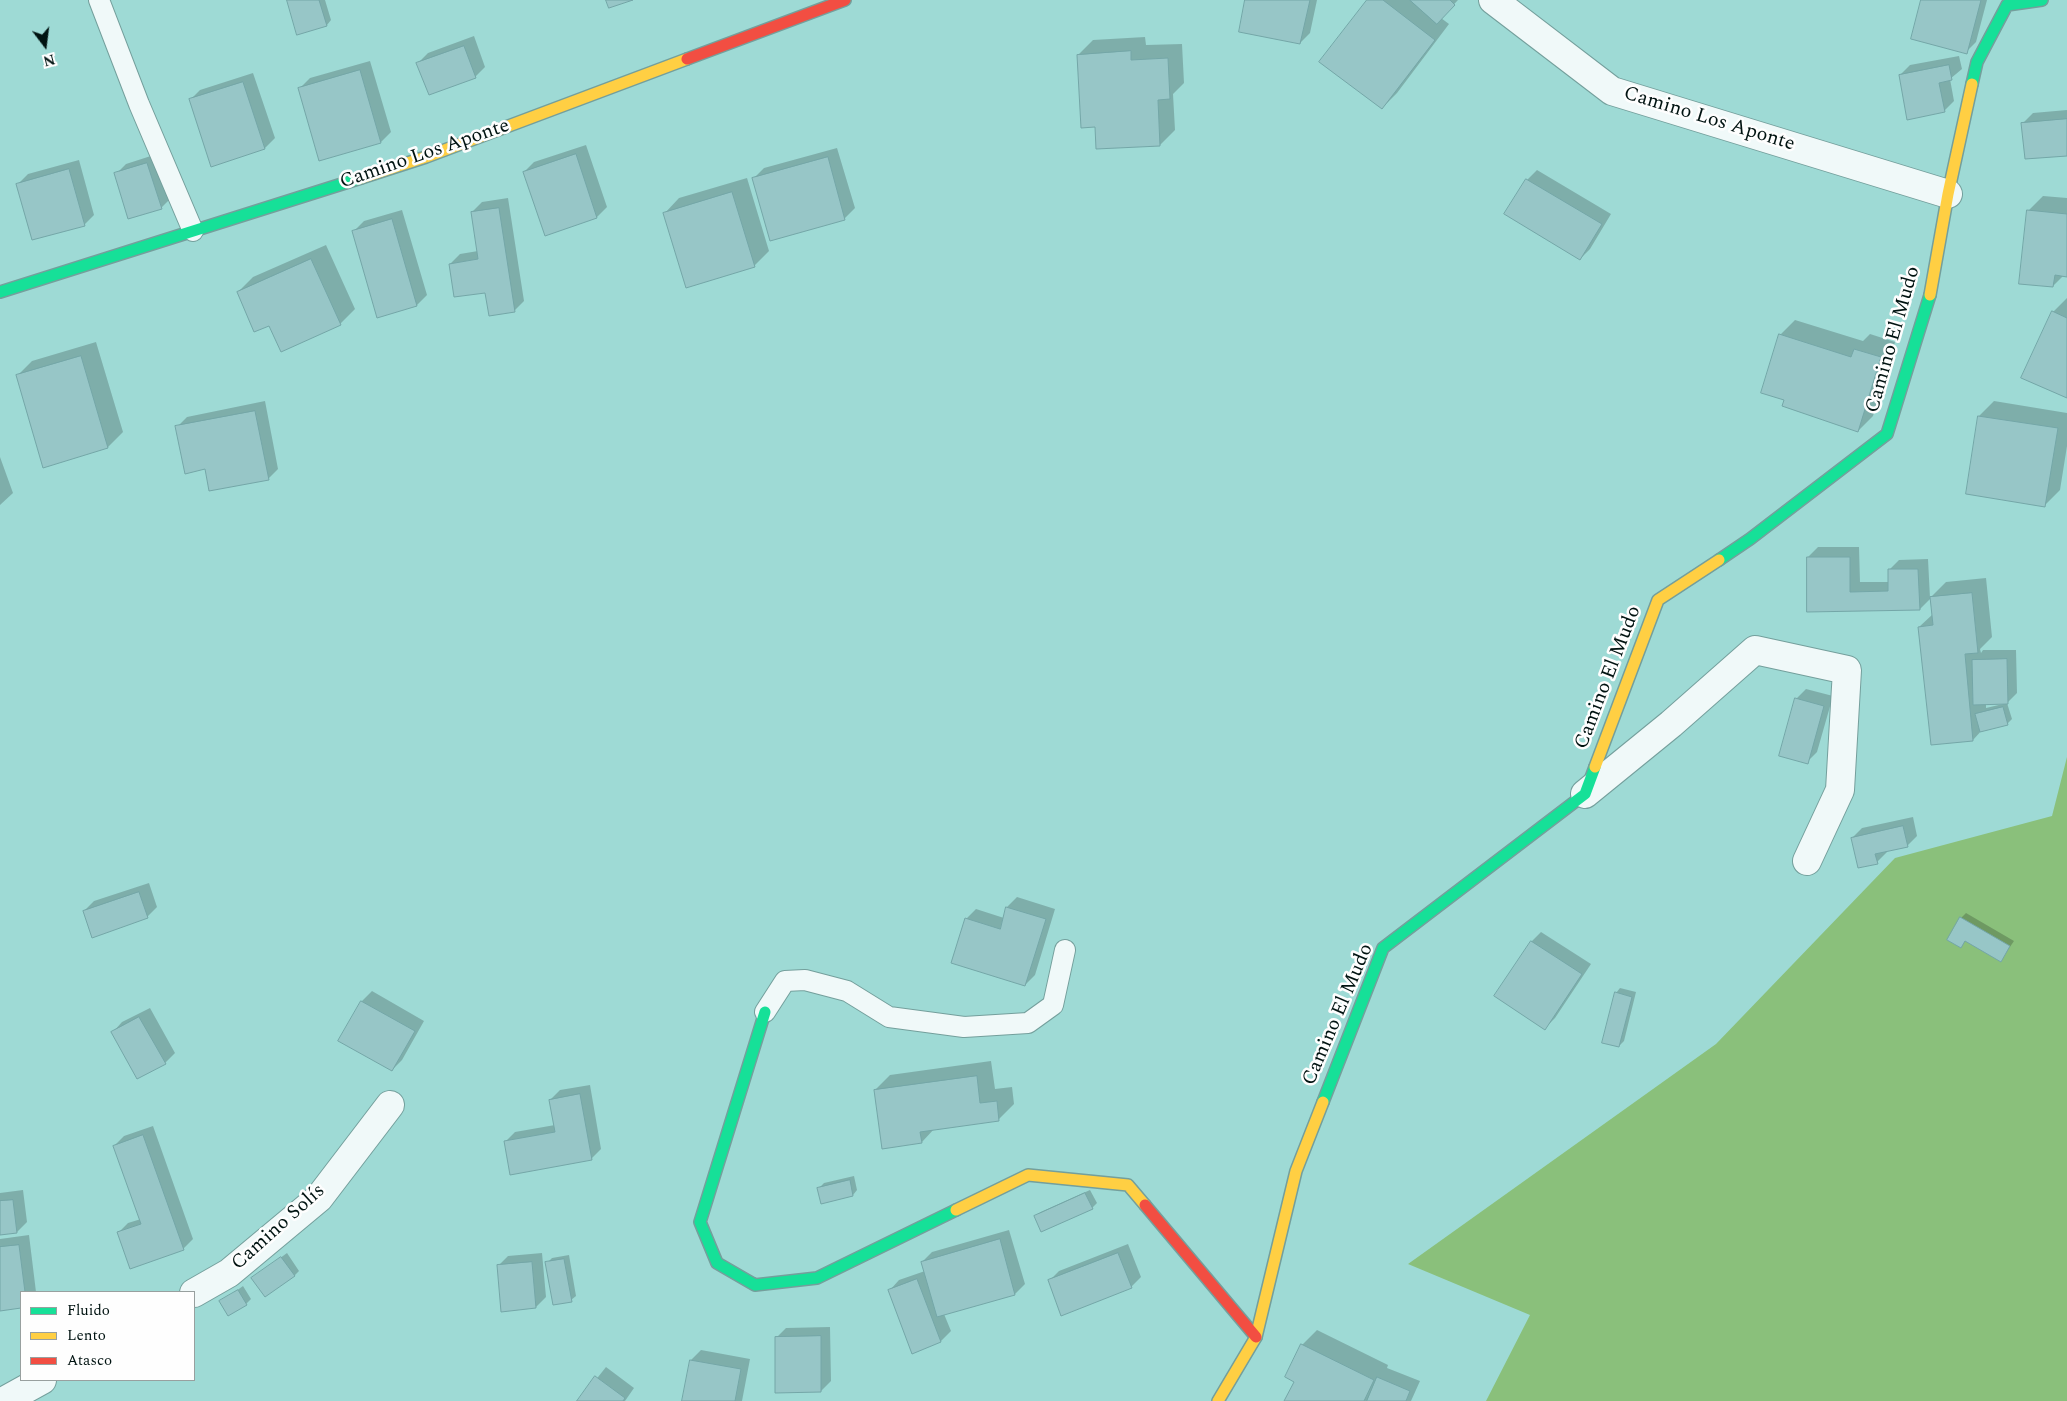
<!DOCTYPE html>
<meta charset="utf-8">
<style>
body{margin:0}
#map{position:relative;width:2067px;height:1401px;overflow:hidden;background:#9edad5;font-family:Spectral,serif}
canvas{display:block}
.legend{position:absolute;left:20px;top:1291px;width:175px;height:90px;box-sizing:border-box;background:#fefefe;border:1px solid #98a09f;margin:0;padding:6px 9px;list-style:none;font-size:15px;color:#001311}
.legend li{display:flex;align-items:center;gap:10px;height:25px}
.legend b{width:25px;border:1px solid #98a09f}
.north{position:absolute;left:20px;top:20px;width:50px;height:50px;-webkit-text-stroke:4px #fefefe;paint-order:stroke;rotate:165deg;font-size:14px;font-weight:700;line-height:20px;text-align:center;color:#001311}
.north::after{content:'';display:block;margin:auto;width:18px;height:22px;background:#001311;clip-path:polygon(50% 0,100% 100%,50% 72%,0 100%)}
</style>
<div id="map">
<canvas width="2067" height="1401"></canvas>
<ul class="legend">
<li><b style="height:6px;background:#16e098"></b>Fluido</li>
<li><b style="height:6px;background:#ffcf43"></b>Lento</li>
<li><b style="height:6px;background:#f24e42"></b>Atasco</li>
</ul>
<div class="north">N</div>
</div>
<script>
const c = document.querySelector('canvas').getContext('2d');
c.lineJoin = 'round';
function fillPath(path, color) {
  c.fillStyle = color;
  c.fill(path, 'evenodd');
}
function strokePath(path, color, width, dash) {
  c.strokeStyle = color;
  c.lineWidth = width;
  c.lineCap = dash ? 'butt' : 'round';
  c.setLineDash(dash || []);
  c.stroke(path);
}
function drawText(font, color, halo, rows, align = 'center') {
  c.font = font + ' Spectral,serif';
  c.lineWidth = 5;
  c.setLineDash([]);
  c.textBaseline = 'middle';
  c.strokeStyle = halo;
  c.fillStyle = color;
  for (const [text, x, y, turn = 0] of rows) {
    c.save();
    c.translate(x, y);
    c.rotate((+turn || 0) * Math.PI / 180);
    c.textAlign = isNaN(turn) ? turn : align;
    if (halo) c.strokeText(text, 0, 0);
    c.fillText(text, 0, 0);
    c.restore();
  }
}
fillPath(new Path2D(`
 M2067,757V1401H1486L1530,1315L1408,1264L1716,1044L1895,858L2052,816Z`), '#8ac07b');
fillPath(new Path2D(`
 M288,0H325L331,20L327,25Z
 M1246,0H1317L1310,33L1300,43Z
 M1369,0H1458L1441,18L1449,24L1397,93L1382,108Z
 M1922,0H1987L1976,42L1966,52Z
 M474,36L485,67L475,77L418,63L428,53Z
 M1145,37L1146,45L1182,44L1184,83L1173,94L1175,130L1160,145L1096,126L1078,55L1093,40Z
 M1959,56L1962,69L1950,79L1954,101L1944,111L1900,75L1910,65Z
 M370,61L391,132L381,142L320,159L300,88L310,78Z
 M253,73L275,138L265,148L190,100L200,90Z
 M2067,110V155L2023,123L2033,113Z
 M586,145L607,207L597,217L545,235L524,172L534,162Z
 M837,148L855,208L845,218L771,239L754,178L764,168Z
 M157,154L171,198L161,208L116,174L126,164Z
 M79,160L94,215L84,225L18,184L28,174Z
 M1537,170L1611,214L1590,249L1580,259L1527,180Z
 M747,178L769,251L754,266L664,214L679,198Z
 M2043,196L2067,198V275H2064L2053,286L2028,211Z
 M508,198L524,301L514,311L450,264L460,254L478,251L472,212L482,202Z
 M402,210L427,295L417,305L354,231L364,221Z
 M326,245L355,309L340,324H270L238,292L253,277Z
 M2067,298V397L2053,312Z
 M1795,320L1863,341L1870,334L1895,342L1873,416L1858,431L1786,399L1780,335Z
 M96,342L123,432L108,447L44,466L17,376L32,361Z
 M265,401L278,469L268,479L206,468L177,427L187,417Z
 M1994,401L2067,413V446L2060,490L2045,505L1979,416Z
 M0,457L13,493L0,505Z
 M1818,547H1859L1860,582H1889V570L1899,560L1928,559L1930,598L1946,582L1986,578L1992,637L1980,649L1981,653L1983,650H2016L2017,693L2007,703L2012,719L2007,724L1983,729L1973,740L1919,627L1933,614L1931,598L1920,609L1809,611L1808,557ZM1986,703L2003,704L1986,708Z
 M1806,689L1833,696L1817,752L1807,762L1796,699Z
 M1913,817L1917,836L1907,846L1886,850L1887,852L1877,862L1852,838L1862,828Z
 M149,883L157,907L147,917L84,911L94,901Z
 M1017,897L1055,909L1035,975L1025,985L966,919L976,909L1004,918L1007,907Z
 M1966,913L2014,941L2001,960L1966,940L1961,947V918Z
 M1541,932L1591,964L1555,1018L1545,1028L1531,942Z
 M1620,988L1636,992L1624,1041L1619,1046L1616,993Z
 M372,991L424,1021L402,1060L392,1070L340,1040L362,1001Z
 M150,1008L175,1053L165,1063L113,1032L122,1022Z
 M991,1061L995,1089L1012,1087L1014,1104L999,1119L935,1128L922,1142L875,1090L890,1075Z
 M590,1085L601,1149L591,1159L505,1142L515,1132L555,1125L550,1100L560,1090Z
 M153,1126L193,1239L183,1249L118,1233L128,1223L141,1219L114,1146L124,1136Z
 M854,1176L857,1190L853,1195L819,1188L824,1183Z
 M23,1190L27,1222L17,1232L0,1233V1193Z
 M1090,1190L1097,1203L1092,1208L1036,1216L1041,1212Z
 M1009,1230L1025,1284L1015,1294L944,1314L951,1331L941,1341L890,1290L899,1280L925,1271L922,1262L932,1252Z
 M29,1235L36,1292H21V1307L0,1310V1239Z
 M1128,1244L1141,1277L1131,1287L1049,1281L1059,1271Z
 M287,1253L299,1271L294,1276L253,1278Z
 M542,1253L546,1297L536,1307L498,1266L508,1256Z
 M569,1255L576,1296L571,1300L547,1263L552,1258Z
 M243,1286L251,1299L246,1304L221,1302Z
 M830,1327L831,1381L821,1391L776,1338L786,1328Z
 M1317,1330L1388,1365L1387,1368L1420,1381L1411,1401H1286L1295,1381L1302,1345Z
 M701,1350L750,1359L742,1401H683L691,1360Z
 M606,1367L634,1388L625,1401H579Z`), '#0003');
const building = new Path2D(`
 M287,0H319L327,26L297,35Z
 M606,0H633L609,8Z
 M1245,0H1310L1300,44L1239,32Z
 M1367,0H1383L1435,40L1382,109L1319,62Z
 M1410,0H1450L1455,5L1437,24Z
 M1921,0H1981L1967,54L1911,39Z
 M464,46L476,78L429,95L416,63Z
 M1131,51V60L1168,58L1170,99L1158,100L1160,146L1096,149L1095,127L1081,128L1077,55Z
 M1949,65L1952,80L1939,83L1945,112L1907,120L1899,75Z
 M360,70L381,143L319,161L298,88Z
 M243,82L265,149L211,167L189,99Z
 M2067,119V156L2025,159L2021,123Z
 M576,154L597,218L545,236L523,172Z
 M828,157L845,220L770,241L752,178Z
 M147,163L162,209L128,219L114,173Z
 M69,169L85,226L32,240L16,184Z
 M1526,179L1602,224L1580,260L1504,214Z
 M732,192L755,267L686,288L663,213Z
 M499,208L515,312L489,316L485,293L454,297L449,264L478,259L471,212Z
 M2027,210L2067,214V277L2055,275L2053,287L2019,284Z
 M392,219L417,306L377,318L352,231Z
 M311,259L341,325L281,352L269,326L254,332L237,292Z
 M2052,311L2067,318V398L2021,378Z
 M1779,334L1851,357L1854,349L1881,357L1858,432L1782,406L1784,400L1761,393Z
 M81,356L108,448L43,468L16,375Z
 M255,411L269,480L209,491L205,469L185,474L175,426Z
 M1978,416L2058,428L2045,507L1966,494Z
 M1807,557H1850V592L1888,591V569H1918L1920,610L1807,612Z
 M1972,593L1978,653L1965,654L1973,741L1931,745L1918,627L1933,625L1930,597Z
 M2007,659L2008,704L1973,705L1972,660Z
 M1795,698L1824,706L1808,764L1779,756Z
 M2003,707L2008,725L1980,732L1975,714Z
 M1903,826L1908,847L1875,854L1878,864L1858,868L1851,838Z
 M139,892L148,918L92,938L83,911Z
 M1006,907L1046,919L1025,986L951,963L965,918L1000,929Z
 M1960,917L2010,946L2001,962L1965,941L1961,948L1947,940Z
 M1531,941L1582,974L1545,1030L1494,996Z
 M1615,992L1632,997L1619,1047L1602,1043Z
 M361,1001L415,1031L392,1071L338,1041Z
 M139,1017L166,1064L137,1079L111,1032Z
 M977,1076L980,1103L997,1101L999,1121L920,1132L922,1143L882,1149L874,1090Z
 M580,1094L592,1160L510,1175L504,1141L555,1132L549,1100Z
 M143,1135L184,1250L130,1269L117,1232L141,1224L113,1146Z
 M850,1180L853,1196L821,1204L817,1188Z
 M1085,1193L1093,1209L1041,1232L1034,1216Z
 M13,1200L17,1233L0,1235V1201Z
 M1000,1239L1015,1295L937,1317L921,1262Z
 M19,1245L25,1292H21V1308L0,1311V1247Z
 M1118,1253L1132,1288L1061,1316L1048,1280Z
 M281,1257L295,1276L265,1297L251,1278Z
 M564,1259L572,1302L553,1305L545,1262Z
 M532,1262L536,1308L501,1312L497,1265Z
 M917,1279L941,1342L912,1354L888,1290Z
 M238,1290L247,1305L228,1316L219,1301Z
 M821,1336V1392L775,1393V1337Z
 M1301,1344L1374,1380L1364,1401H1284L1294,1382L1285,1377Z
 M690,1360L741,1369L735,1401H682Z
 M595,1376L625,1398L623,1401H577Z
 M1377,1377L1410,1391L1406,1401H1367Z`);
fillPath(building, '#97c6c7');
strokePath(building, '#74a6a7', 1);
const lane = new Path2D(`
 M99,0L139,104L193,231
 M765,1012L785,981L805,980L847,991L889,1017L964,1027L1028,1023L1053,1005L1065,950`);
const street = new Path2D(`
 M1493,0L1612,91L1948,194
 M1585,794L1671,724L1755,650L1847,670L1840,790L1807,861
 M194,1293L229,1273L319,1198L390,1105
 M4,1401L42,1380`);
const fast = new Path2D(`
 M1972,84L1977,62L2007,5L2042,0
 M0,292L361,178
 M1719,560L1750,539L1887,434L1930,295
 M765,1012L700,1222L717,1263L755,1285L817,1278L956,1210
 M1323,1102L1383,948L1585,794L1595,767`);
const slow = new Path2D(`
 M361,178L426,157L687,59
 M1930,295L1948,194L1972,84
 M1595,767L1658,600L1719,560
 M956,1210L1028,1175L1128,1185L1145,1205
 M1218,1401L1256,1337L1296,1171L1323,1102`);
const jam = new Path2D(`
 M687,59L845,0
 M1145,1205L1256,1337`);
strokePath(lane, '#749f9c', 22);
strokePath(street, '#749f9c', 30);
strokePath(fast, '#749f9c', 14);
strokePath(slow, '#749f9c', 14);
strokePath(jam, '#749f9c', 14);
strokePath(lane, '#f0f9f9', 20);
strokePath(street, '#f0f9f9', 28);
strokePath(fast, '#16e098', 11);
strokePath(slow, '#ffcf43', 11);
strokePath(jam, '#f24e42', 11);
drawText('20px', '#001311', '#fefefe', [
 ["Camino Los Aponte",1709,120,17],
 ["Camino Los Aponte",425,155,-19],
 ["Camino El Mudo",1894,340,-74],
 ["Camino El Mudo",1609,678,-69],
 ["Camino El Mudo",1339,1015,-67],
 ["Camino Solís",279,1228,-42]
]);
</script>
